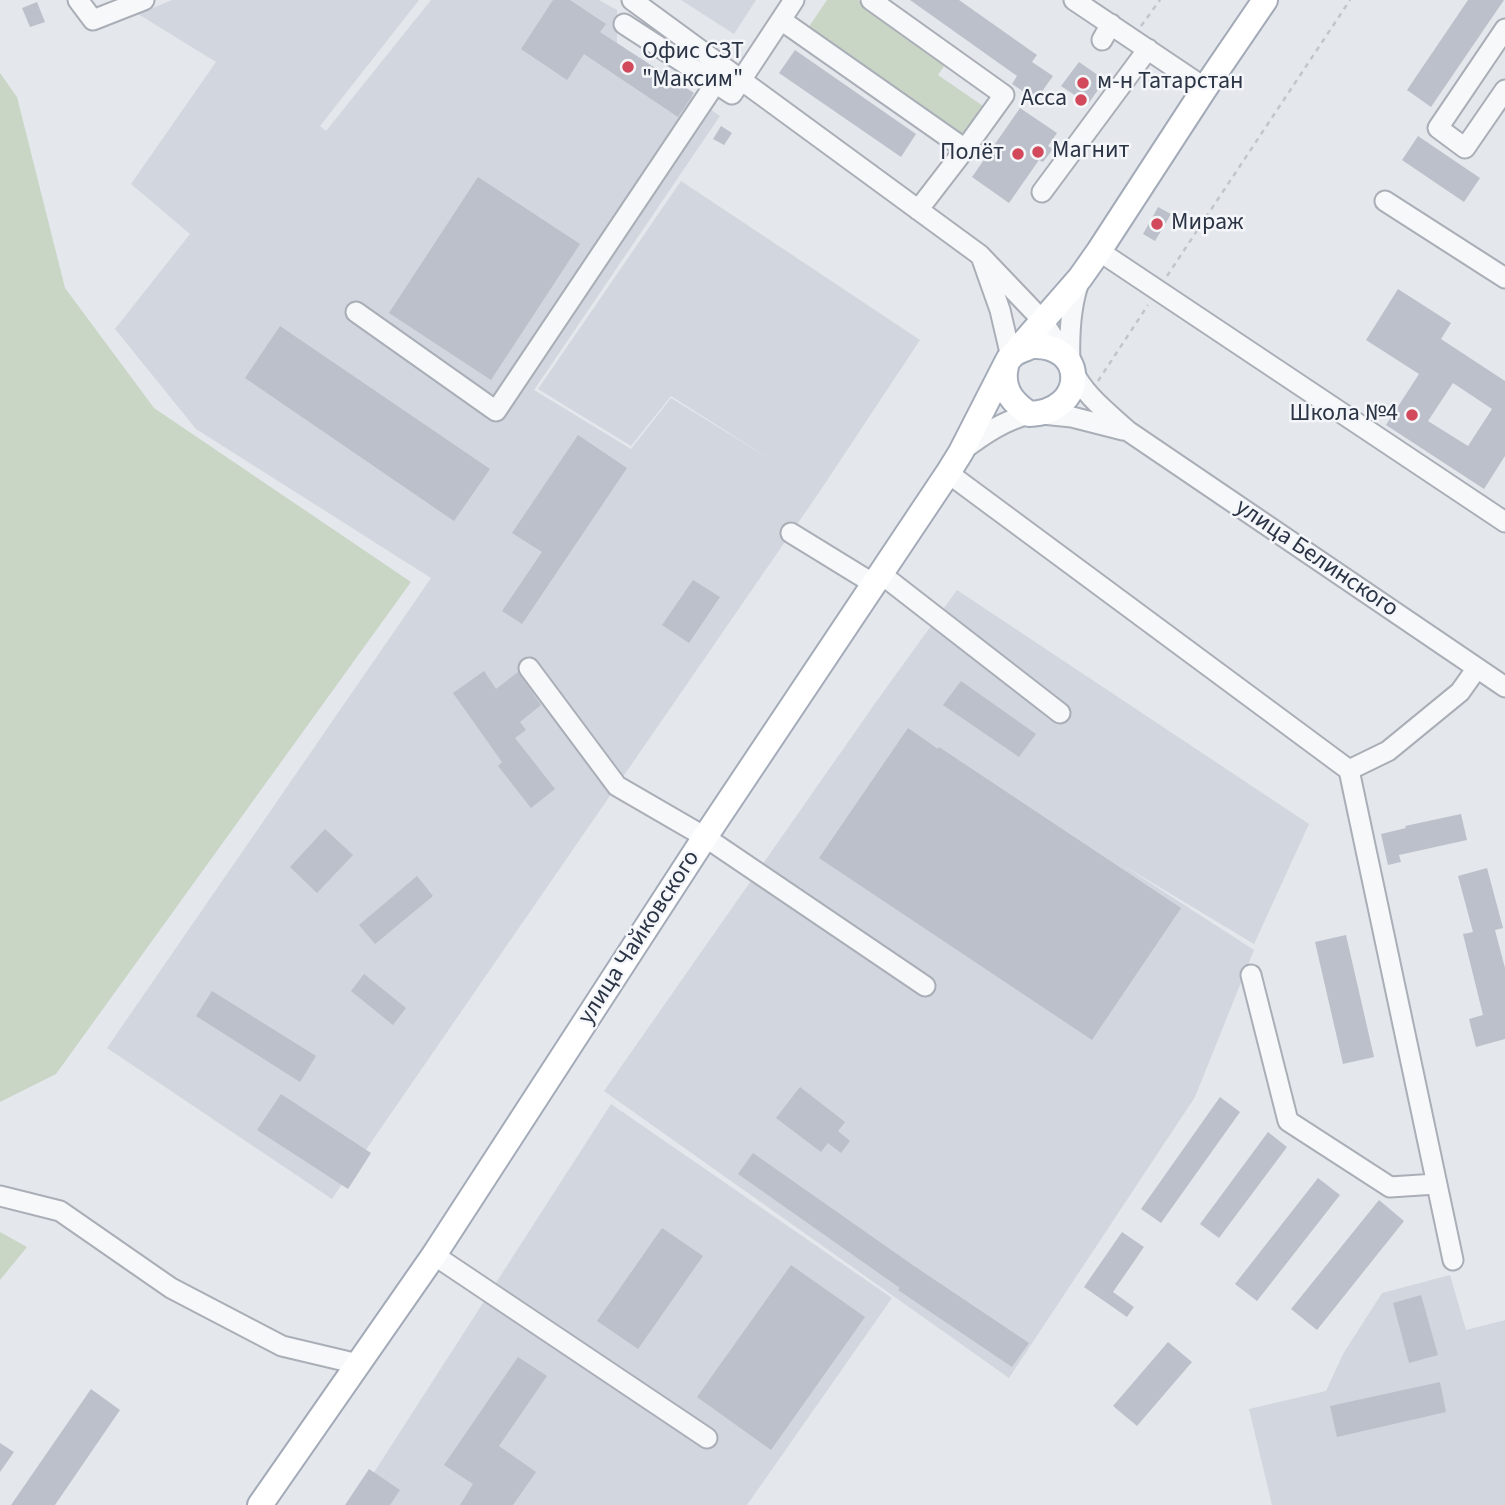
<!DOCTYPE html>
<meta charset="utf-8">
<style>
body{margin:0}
canvas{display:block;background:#e4e7ec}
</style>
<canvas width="1505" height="1505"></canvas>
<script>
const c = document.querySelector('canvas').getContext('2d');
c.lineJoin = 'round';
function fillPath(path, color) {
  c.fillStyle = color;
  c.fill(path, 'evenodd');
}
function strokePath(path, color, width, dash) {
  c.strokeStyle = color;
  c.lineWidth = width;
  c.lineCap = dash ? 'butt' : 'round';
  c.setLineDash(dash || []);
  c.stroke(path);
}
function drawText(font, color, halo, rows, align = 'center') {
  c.font = font + ' "Source Sans 3",sans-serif';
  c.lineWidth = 5;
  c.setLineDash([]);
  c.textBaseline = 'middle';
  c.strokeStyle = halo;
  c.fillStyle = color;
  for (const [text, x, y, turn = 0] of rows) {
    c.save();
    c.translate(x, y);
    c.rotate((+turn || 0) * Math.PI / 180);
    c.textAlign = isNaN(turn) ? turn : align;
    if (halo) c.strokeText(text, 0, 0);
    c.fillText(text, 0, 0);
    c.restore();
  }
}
fillPath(new Path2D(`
 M172,0H419L320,126L326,131L431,0H599L617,10V43L720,116L534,390L631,449L671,398L778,464L671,396L631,446L538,389L681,181L920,340L820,491L332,1199L107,1048L431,578L196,429L115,329L190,234L131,184L216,62L138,14Z
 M681,0H756L734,34Z
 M957,590L1309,824L1254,944L1121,864L1254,950L1195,1097L1009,1378L604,1091L876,702Z
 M611,1104L892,1298L747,1505H353Z
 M1450,1275L1466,1330L1505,1320V1505H1272L1249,1409L1326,1391L1343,1354L1382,1293Z`), '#d2d6de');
fillPath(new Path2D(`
 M827,0H858L947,62L938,75L983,106L960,138L806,31Z
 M0,73L17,97L65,288L154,408L411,582L56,1074L0,1102Z
 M0,1232L27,1247L0,1280Z`), '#c9d6c5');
fillPath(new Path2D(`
 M553,0H570L606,24L600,32L694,93L678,117L584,54L567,80L521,49Z
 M910,0H959L1037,55L1032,62L1053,76L1036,100L1012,84L1017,76Z
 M1468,0H1504L1431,107L1407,90Z
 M37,2L45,22L30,27L22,8Z
 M795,50L916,134L901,157L779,73Z
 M1079,62L1105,80L1088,104L1061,86Z
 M1020,108L1057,133L1048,146L1053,149L1043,162L1039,160L1009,203L972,177Z
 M721,126L732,133L724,145L713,139Z
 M1418,136L1480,178L1464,202L1402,160Z
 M478,177L580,244L491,380L389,313Z
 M1158,207L1171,214L1155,241L1143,234Z
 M1398,289L1451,323L1441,339L1505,381V456L1484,489L1386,425L1419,374L1366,340ZM1453,383L1492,409L1468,446L1428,421Z
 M280,326L490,469L454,521L245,378Z
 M578,435L627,468L522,624L502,611L542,552L512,533Z
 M693,580L720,597L689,643L662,625Z
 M484,671L496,689L518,672L541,705L520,722L526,730L515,738L555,789L531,808L498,766L502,762L453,693Z
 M961,681L1036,734L1019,757L943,705Z
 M908,728L938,749L939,747L1181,908L1092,1040L819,858Z
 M1461,814L1467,840L1399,855L1401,862L1388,865L1381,834L1406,828L1405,826Z
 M325,829L353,855L317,893L290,867Z
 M1487,868L1503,928L1495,930L1505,968V1039L1476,1047L1469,1019L1483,1015L1463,934L1473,932L1458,876Z
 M417,876L433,896L375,944L359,925Z
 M1346,935L1374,1057L1343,1064L1315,942Z
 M364,974L406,1008L393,1025L351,991Z
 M212,991L316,1056L300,1082L196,1016Z
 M800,1087L845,1122L838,1131L850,1141L841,1153L828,1143L821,1152L776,1118Z
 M281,1094L371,1153L348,1189L257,1130Z
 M1220,1097L1240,1112L1161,1223L1141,1209Z
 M1268,1132L1287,1147L1219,1238L1200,1224Z
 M753,1153L914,1266L1029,1343L1012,1367L898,1290L900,1288L738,1174Z
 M1318,1178L1340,1195L1257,1301L1235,1284Z
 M1379,1200L1404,1221L1317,1330L1291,1309Z
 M662,1228L703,1256L638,1349L597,1321Z
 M1122,1232L1144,1247L1113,1292L1134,1307L1127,1317L1084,1287Z
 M791,1265L865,1317L771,1450L697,1397Z
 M1421,1295L1438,1355L1409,1363L1393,1303Z
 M1168,1342L1192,1362L1137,1426L1113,1406Z
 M518,1357L547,1376L499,1446L536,1472L513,1505H460L473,1484L444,1465Z
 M1440,1382L1446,1412L1337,1437L1330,1406Z
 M91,1389L120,1410L55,1505H11Z
 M0,1443L14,1452L0,1472Z
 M369,1469L400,1490L390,1505H345Z`), '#bbc0ca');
const minor = new Path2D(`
 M78,0L93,20
 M632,0L980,255L1042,320L1066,357
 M1074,0L1205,88
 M93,20L144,0
 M781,20L965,149L1004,95L871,0
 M624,24L732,94L794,0
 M1505,29L1438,128L1465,148L1505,90
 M1102,40L1111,24
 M1042,192L1148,49
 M1385,201L1505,278
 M918,210L965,149
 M1099,251L1505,522
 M982,259L1000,310L1011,357
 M356,312L496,411L715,84
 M1070,363C1069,336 1070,307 1079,282
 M1072,369C1084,395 1107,412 1128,431L1505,687
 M1042,414L1072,417L1123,430
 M964,449C987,432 1002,422 1029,414
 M948,473L1349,770L1388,751L1460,692L1477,668
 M791,533L874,584
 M881,574L1060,713
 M529,668L617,786L705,837L925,986
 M1349,770L1453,1260
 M1251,975L1288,1121L1390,1187L1436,1184
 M0,1196L60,1211L171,1288L282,1346L358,1364
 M434,1255L707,1438`);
const major = new Path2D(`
 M1032,346C1087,343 1088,412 1029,414C1014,403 1003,392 1005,372C1006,366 1006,361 1011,356C1017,351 1025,349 1032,346Z
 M1011,357L1080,278L1099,251L1205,88L1265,0
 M260,1505L434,1255L705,837L948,473L961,452L1007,362`);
strokePath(minor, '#a9aeb7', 23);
strokePath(major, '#a3abb8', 28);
strokePath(new Path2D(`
 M1141,26L1160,0
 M1167,276L1350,0
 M1098,381L1148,305`), '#c2c5cb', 2.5, [5, 5]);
strokePath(minor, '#f7f8fa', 19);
strokePath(major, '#fff', 24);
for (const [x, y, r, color] of [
 [628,67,7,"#d1495b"],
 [1083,83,7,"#d1495b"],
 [1081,100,7,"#d1495b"],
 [1038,152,7,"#d1495b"],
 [1018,154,7,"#d1495b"],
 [1157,224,7,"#d1495b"],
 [1412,415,7,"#d1495b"]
]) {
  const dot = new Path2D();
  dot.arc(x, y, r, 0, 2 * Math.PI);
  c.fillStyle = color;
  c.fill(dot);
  strokePath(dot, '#f4f6f9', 2.5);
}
drawText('24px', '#2b3445', '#f4f6f9', [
 ["Офис СЗТ",642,53],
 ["\"Максим\"",642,81],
 ["м-н Татарстан",1097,83],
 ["Acca",1067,100,"right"],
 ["Магнит",1052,152],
 ["Полёт",1004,154,"right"],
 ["Мираж",1171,224],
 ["Школа №4",1398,415,"right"]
], 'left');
drawText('24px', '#2b3445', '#f4f6f9', [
 ["улица Белинского",1316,559,34],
 ["улица Чайковского",640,938,-57]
]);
</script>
